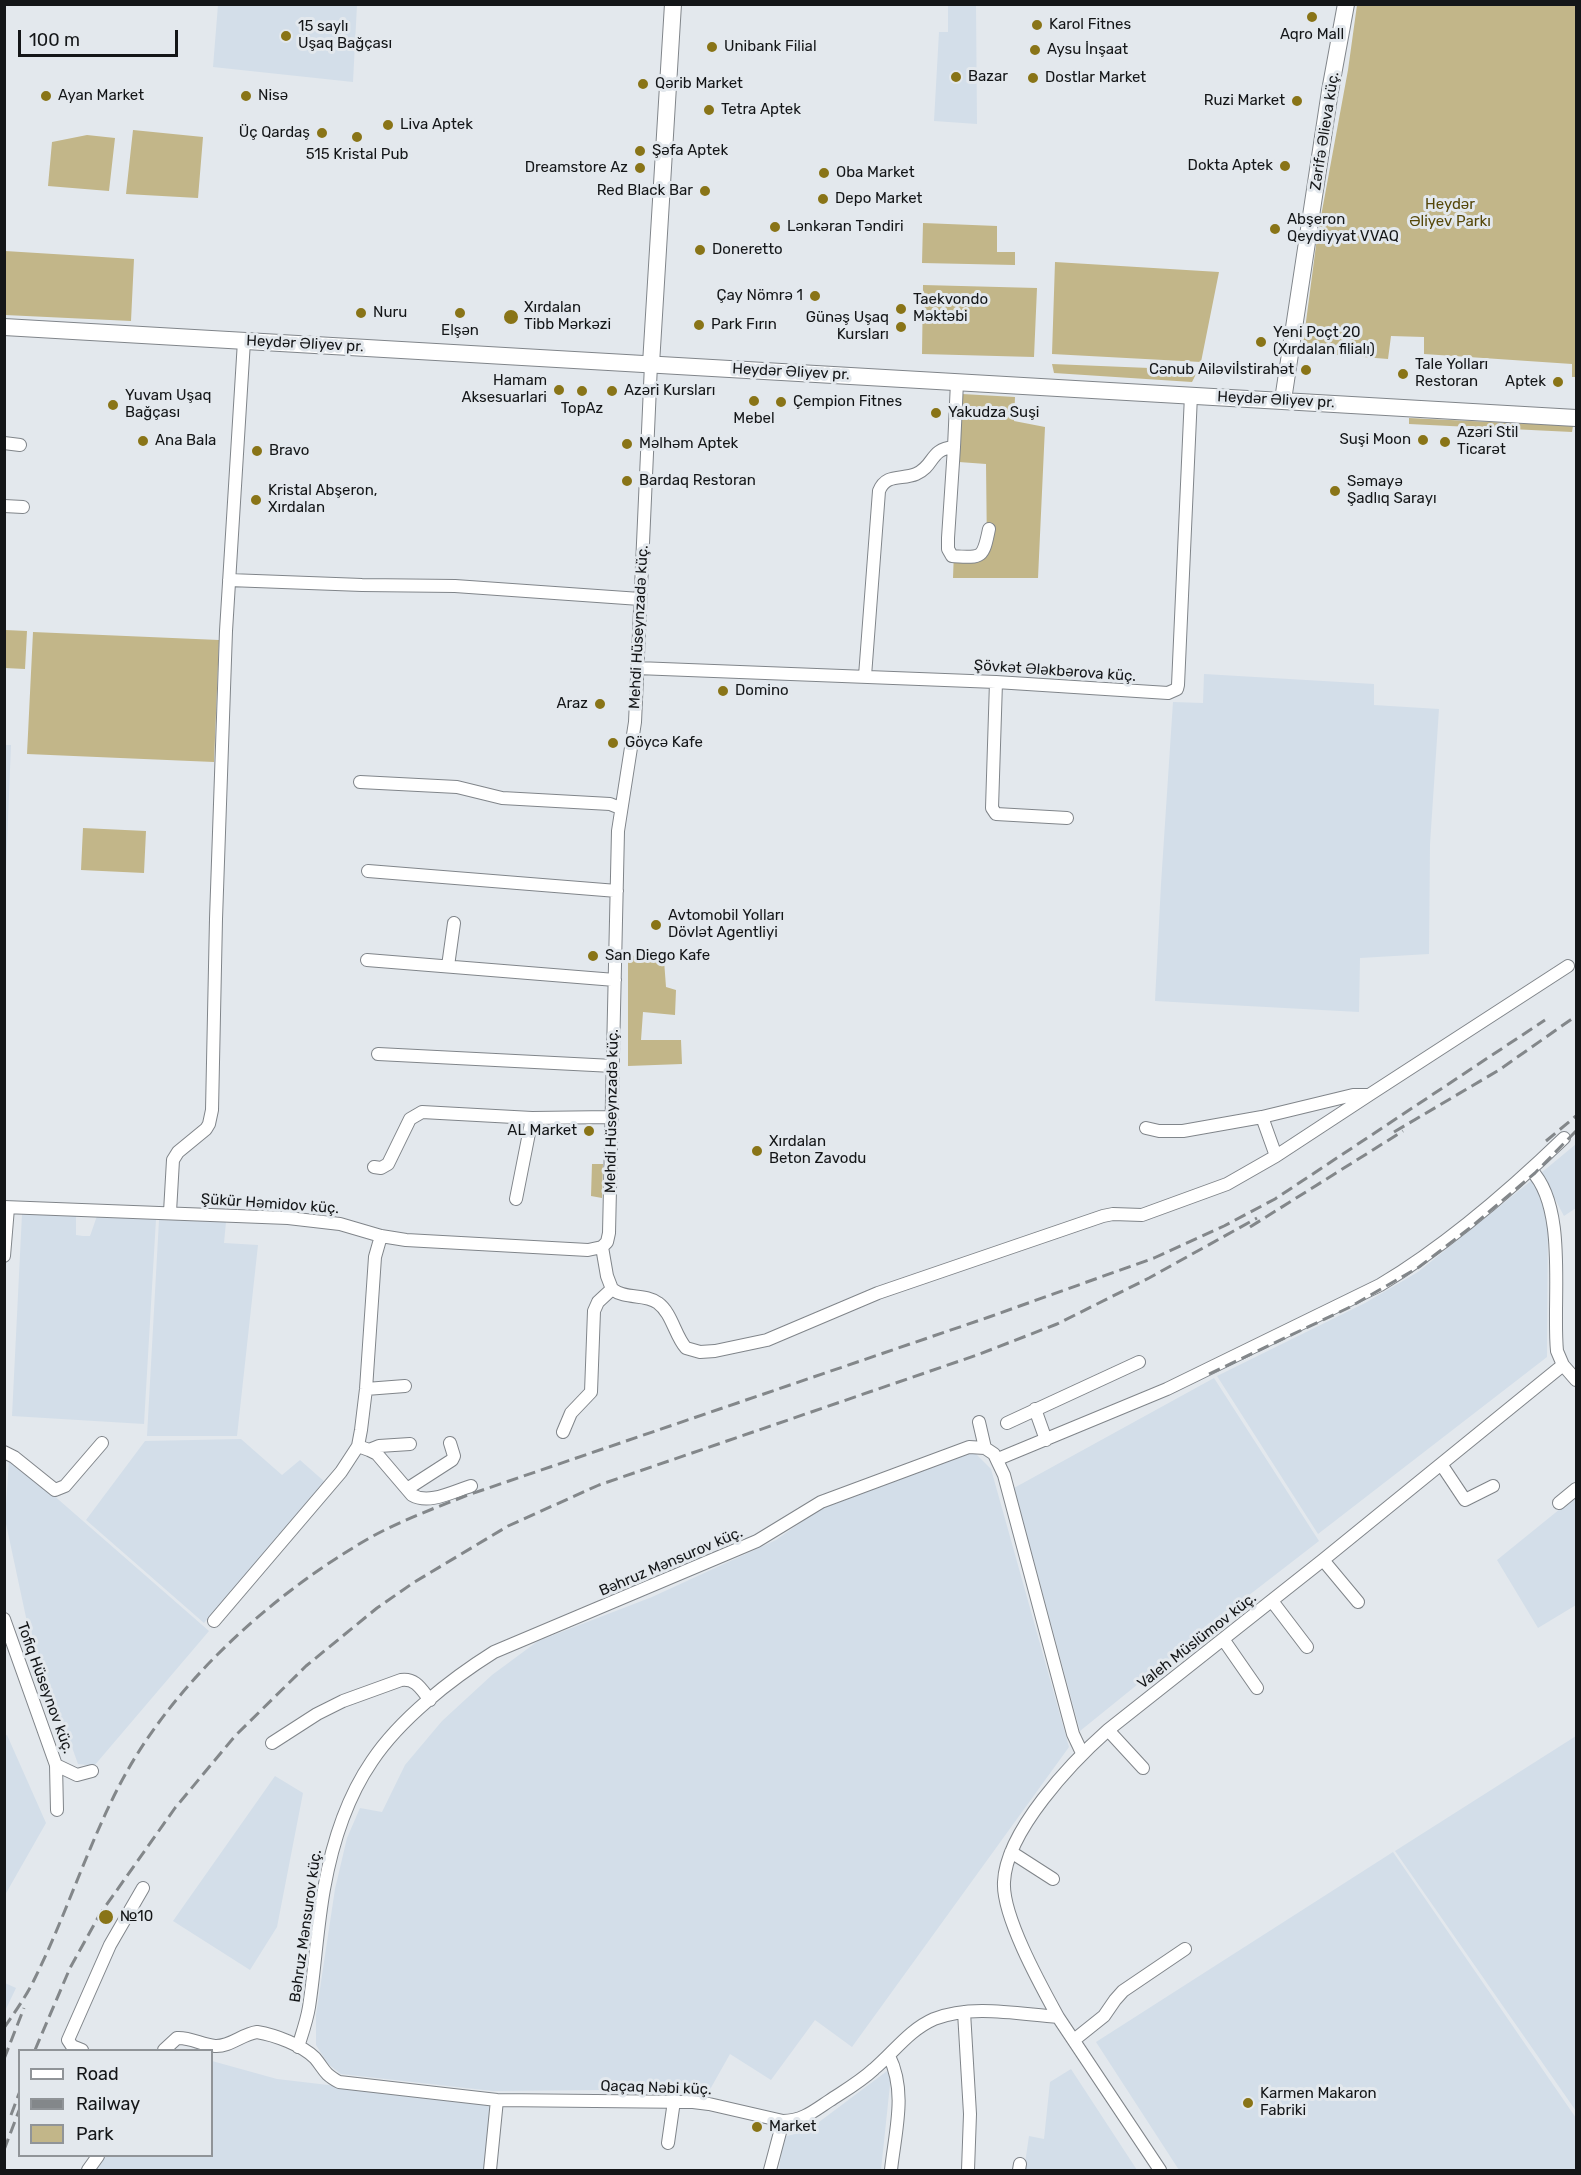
<!DOCTYPE html>
<meta charset="utf-8">
<style>
body{margin:0}
#map{position:relative;width:1581px;height:2175px;overflow:hidden;background:#e3e8ed;font-family:Rubik,sans-serif}
canvas{display:block}
.frame{position:absolute;inset:0;border:6px solid #141618;pointer-events:none}
.legend{position:absolute;left:18px;top:2049px;width:195px;height:108px;box-sizing:border-box;background:#e3e8ed;border:2px solid #909498;margin:0;padding:8px 10px;list-style:none;font-size:18px;color:#141618}
.legend li{display:flex;align-items:center;gap:12px;height:30px}
.legend b{width:30px;border:2px solid #909498}
.scale{position:absolute;left:18px;top:30px;width:160px;height:27px;box-sizing:border-box;border:3px solid #141618;border-top:0;padding-left:8px;font-size:18px;line-height:21px;white-space:nowrap;color:#141618;-webkit-text-stroke:4px #e3e8ed;paint-order:stroke}
</style>
<div id="map">
<canvas width="1581" height="2175"></canvas>
<div class="frame"></div>
<ul class="legend">
<li><b style="height:8px;background:#fff"></b>Road</li>
<li><b style="height:8px;background:#83878a"></b>Railway</li>
<li><b style="height:16px;background:#c2b689"></b>Park</li>
</ul>
<div class="scale">100 m</div>
</div>
<script>
const c = document.querySelector('canvas').getContext('2d');
c.lineJoin = 'round';
function fillPath(path, color) {
  c.fillStyle = color;
  c.fill(path, 'evenodd');
}
function strokePath(path, color, width, dash) {
  c.strokeStyle = color;
  c.lineWidth = width;
  c.lineCap = dash ? 'butt' : 'round';
  c.setLineDash(dash || []);
  c.stroke(path);
}
function drawText(font, color, halo, rows, align = 'center') {
  c.font = font + ' Rubik,sans-serif';
  c.lineWidth = 6;
  c.setLineDash([]);
  c.textBaseline = 'middle';
  c.strokeStyle = halo;
  c.fillStyle = color;
  for (const [text, x, y, turn = 0] of rows) {
    c.save();
    c.translate(x, y);
    c.rotate((+turn || 0) * Math.PI / 180);
    c.textAlign = isNaN(turn) ? turn : align;
    if (halo) c.strokeText(text, 0, 0);
    c.fillText(text, 0, 0);
    c.restore();
  }
}
fillPath(new Path2D(`
 M218,5H357L353,82L213,67Z
 M948,5H976L977,124L934,121L939,32H948Z
 M1204,674L1374,684V705L1439,709L1430,844L1429,954L1360,958L1359,1012L1155,1001L1161,884L1173,702L1203,703Z
 M4,745H11L5,893H4Z
 M1576,1144V1208L1564,1216L1541,1173Z
 M1532,1180L1548,1208L1547,1357L1318,1534L1217,1376L1365,1303L1418,1272Z
 M22,1214L76,1216V1235L83,1236H90L97,1216L156,1219L144,1424L12,1416Z
 M159,1220L226,1222L224,1243L258,1245L237,1436H147Z
 M1214,1378L1319,1541L1222,1616L1080,1731L1014,1488Z
 M241,1439L282,1475L300,1460L326,1483L204,1623L86,1520L145,1441Z
 M974,1452L991,1469L1069,1747L852,2047L815,2020L771,2080L730,2054L708,2093L607,2090L493,2091L341,2074L328,2064L316,2045V2015L335,1889L347,1838L360,1808L382,1812L405,1765L442,1721L492,1675L538,1641L652,1597L776,1540L818,1510Z
 M12,1459L209,1631L94,1766L78,1764L27,1622L5,1519L9,1460Z
 M1576,1496V1605L1538,1628L1497,1560Z
 M7,1735L46,1823L5,1895L4,1736Z
 M1576,1736V2111L1395,1851Z
 M275,1776L303,1793L277,1927L250,1970L173,1921Z
 M1393,1852L1576,2118V2170H1179L1096,2042Z
 M5,1983L16,1988L5,2011Z
 M212,2061L277,2079L490,2104L485,2170H95L105,2156H212Z
 M1071,2069L1137,2170H1024L1029,2136L1044,2139L1050,2082Z
 M887,2071L891,2075L881,2170H779L783,2137L807,2131Z`), '#d3dee9');
fillPath(new Path2D(`
 M1357,5H1576V377H1572V364L1424,354V337L1391,336L1388,359L1302,352L1317,238L1348,70Z
 M133,130L203,137L198,198L126,194Z
 M87,135L115,138L109,191L48,186L52,142Z
 M923,223L997,226V252H1015V265L922,263Z
 M5,251L134,259L131,321L5,315Z
 M1055,262L1219,272L1201,362L1052,354Z
 M923,285L1037,288L1034,357L922,354Z
 M1052,364L1198,370L1192,382L1054,373Z
 M962,394L1015,397L1014,421L1045,427L1038,578H953L954,551H987L986,464L959,462Z
 M1409,418L1573,426L1572,432L1409,424Z
 M5,630L27,631L25,669L5,668Z
 M33,632L219,640L214,762L27,754Z
 M83,828L146,831L144,873L81,870Z
 M628,955L664,960L666,987L676,990L675,1015L643,1012L641,1040H681L682,1064L628,1066Z
 M592,1164H603L602,1198L591,1196Z`), '#c2b689');
const street = new Path2D(`
 M4,443L20,445
 M954,447L948,538V549L952,556C982,558 983,559 989,529
 M4,506L23,507
 M229,580L362,585L455,586L640,599
 M637,668L996,682L1168,693L1177,689L1178,685L1191,395
 M865,676L879,491C886,473 902,480 916,474C935,466 929,449 954,447L957,382
 M996,682L992,808L996,814L1067,818
 M360,782L457,787L502,798L610,804L620,808
 M368,871L617,891
 M367,960L615,980
 M448,966L454,923
 M378,1054L613,1066
 M1262,1117L1276,1156
 M1146,1128L1159,1131H1183L1262,1117L1353,1095H1369L1568,966
 M374,1167L381,1168L388,1164L410,1119L422,1112L532,1118L612,1117
 M1531,1170C1568,1208 1552,1300 1557,1351L1563,1365L1576,1380
 M516,1199L532,1118
 M4,1207L288,1218L340,1224L381,1236L406,1240L588,1250L602,1247
 M170,1212L173,1160L178,1152L206,1129L209,1124L212,1110L216,919L226,631L244,341
 M602,1247L607,1242L609,1233L618,831L635,722L651,364
 M602,1247L607,1276L612,1289C626,1300 645,1293 658,1303C672,1313 675,1336 686,1348L700,1352L715,1351L767,1340L878,1293L1103,1216L1113,1214L1142,1215L1227,1184L1276,1156L1369,1095
 M4,1256L8,1208
 M366,1389L405,1386
 M1035,1409L1046,1440
 M979,1422L985,1448
 M1007,1423L1139,1362
 M563,1432L571,1413L591,1392L594,1311L598,1302L612,1289
 M358,1446L369,1450L377,1454L412,1495C429,1505 454,1491 471,1486
 M369,1450L379,1446L410,1444
 M4,1452L14,1457L55,1490L65,1486L102,1443
 M998,1459L1167,1389L1380,1285C1447,1245 1508,1192 1564,1138
 M1441,1464L1465,1500L1493,1486
 M407,1489L452,1460L454,1456L450,1443
 M1559,1503L1576,1489
 M1323,1560L1358,1602
 M1272,1601L1307,1647
 M4,1619L56,1765L77,1775L92,1771
 M214,1621L341,1472L358,1446L361,1430L366,1389L375,1257L381,1236
 M1223,1639L1257,1688
 M1108,1730L1143,1768
 M272,1743L317,1714L343,1701L401,1680C416,1678 421,1689 430,1700
 M56,1765L57,1810
 M1011,1852L1053,1879
 M964,2012L970,2114L968,2170
 M1058,2017C1041,1986 1002,1916 1004,1882C1006,1831 1072,1762 1108,1730L1323,1560L1563,1365
 M1074,2040L1104,2016L1115,2000L1123,1991L1185,1949
 M298,2047C302,2034 307,2020 309,2007C315,1968 317,1928 324,1889C332,1844 346,1799 372,1761C400,1719 451,1679 494,1652L757,1541L821,1502L969,1447L985,1448L994,1454L1004,1475L1073,1734L1082,1753
 M82,2050L72,2046L68,2040L110,1945L143,1888
 M164,2050L177,2038C190,2037 202,2045 215,2046C230,2047 242,2034 257,2032C275,2035 302,2045 315,2058C325,2070 323,2073 339,2082L497,2100L693,2102L709,2104L783,2121C802,2121 814,2111 829,2101C844,2091 860,2082 874,2069C894,2052 909,2030 934,2019C972,2004 1018,2014 1058,2017L1160,2170
 M889,2056C907,2092 895,2132 891,2170
 M668,2143L674,2101
 M88,2170L98,2156
 M490,2170L497,2100
 M770,2170L783,2121
 M1019,2170L1020,2164`);
const secondary = new Path2D(`
 M4,327L1576,418
 M651,364L673,4
 M1283,400L1330,91L1346,4`);
strokePath(street, '#80858a', 14);
strokePath(secondary, '#80858a', 18);
strokePath(street, '#fff', 12);
strokePath(secondary, '#fff', 16);
strokePath(new Path2D(`
 M1394,1132L1499,1070L1576,1016
 M1546,1141L1576,1116
 M1250,1227L1403,1131
 M1209,1374L1348,1308L1419,1267L1471,1227L1535,1173L1576,1131
 M4,2028C15,2012 27,1995 35,1978C66,1915 87,1848 119,1786C169,1689 263,1602 356,1546C391,1524 430,1510 468,1495L989,1317L1154,1258L1224,1226L1275,1199L1545,1020
 M35,2050L70,1968L100,1914L175,1808L235,1736L306,1666L377,1608L413,1583L508,1526L599,1485L977,1355L1057,1324L1149,1278L1257,1218
 M4,2059L24,2008
 M11,2115L20,2091
 M4,2150L20,2108`), '#83878a', 3, [12, 6]);
for (const [x, y, r, color] of [
 [1312,17,6,"#897417"],
 [1037,25,6,"#897417"],
 [286,36,6,"#897417"],
 [712,47,6,"#897417"],
 [1035,50,6,"#897417"],
 [956,77,6,"#897417"],
 [1033,78,6,"#897417"],
 [643,84,6,"#897417"],
 [46,96,6,"#897417"],
 [246,96,6,"#897417"],
 [1297,101,6,"#897417"],
 [709,110,6,"#897417"],
 [388,125,6,"#897417"],
 [322,133,6,"#897417"],
 [357,137,6,"#897417"],
 [640,151,6,"#897417"],
 [1285,166,6,"#897417"],
 [640,168,6,"#897417"],
 [824,173,6,"#897417"],
 [705,191,6,"#897417"],
 [823,199,6,"#897417"],
 [775,227,6,"#897417"],
 [1275,229,6,"#897417"],
 [700,250,6,"#897417"],
 [815,296,6,"#897417"],
 [901,309,6,"#897417"],
 [361,313,6,"#897417"],
 [460,313,6,"#897417"],
 [511,317,8,"#897417"],
 [699,325,6,"#897417"],
 [901,327,6,"#897417"],
 [1261,342,6,"#897417"],
 [1306,370,6,"#897417"],
 [1403,374,6,"#897417"],
 [1558,382,6,"#897417"],
 [559,390,6,"#897417"],
 [582,391,6,"#897417"],
 [612,391,6,"#897417"],
 [754,401,6,"#897417"],
 [781,402,6,"#897417"],
 [113,405,6,"#897417"],
 [936,413,6,"#897417"],
 [1423,440,6,"#897417"],
 [143,441,6,"#897417"],
 [1445,442,6,"#897417"],
 [627,444,6,"#897417"],
 [257,451,6,"#897417"],
 [627,481,6,"#897417"],
 [1335,491,6,"#897417"],
 [256,500,6,"#897417"],
 [723,691,6,"#897417"],
 [600,704,6,"#897417"],
 [613,743,6,"#897417"],
 [656,925,6,"#897417"],
 [593,956,6,"#897417"],
 [589,1131,6,"#897417"],
 [757,1151,6,"#897417"],
 [106,1917,8,"#897417"],
 [1248,2103,6,"#897417"],
 [757,2127,6,"#897417"]
]) {
  const dot = new Path2D();
  dot.arc(x, y, r, 0, 2 * Math.PI);
  c.fillStyle = color;
  c.fill(dot);
  strokePath(dot, '#e3e8ed', 2);
}
drawText('15px', '#141618', '#e3e8ed', [
 ["Karol Fitnes",1049,25],
 ["15 saylı",298,27],
 ["Uşaq Bağçası",298,44],
 ["Aqro Mall",1312,35,"center"],
 ["Unibank Filial",724,47],
 ["Aysu İnşaat",1047,50],
 ["Bazar",968,77],
 ["Dostlar Market",1045,78],
 ["Qərib Market",655,84],
 ["Ayan Market",58,96],
 ["Nisə",258,96],
 ["Ruzi Market",1285,101,"right"],
 ["Tetra Aptek",721,110],
 ["Liva Aptek",400,125],
 ["Üç Qardaş",310,133,"right"],
 ["Şəfa Aptek",652,151],
 ["515 Kristal Pub",357,155,"center"],
 ["Dokta Aptek",1273,166,"right"],
 ["Dreamstore Az",628,168,"right"],
 ["Oba Market",836,173],
 ["Red Black Bar",693,191,"right"],
 ["Depo Market",835,199],
 ["Abşeron",1287,220],
 ["Qeydiyyat VVAQ",1287,237],
 ["Lənkəran Təndiri",787,227],
 ["Doneretto",712,250],
 ["Çay Nömrə 1",803,296,"right"],
 ["Taekvondo",913,300],
 ["Məktəbi",913,317],
 ["Xırdalan",524,308],
 ["Tibb Mərkəzi",524,325],
 ["Nuru",373,313],
 ["Günəş Uşaq",889,318,"right"],
 ["Kursları",889,335,"right"],
 ["Park Fırın",711,325],
 ["Elşən",460,331,"center"],
 ["Yeni Poçt 20",1273,333],
 ["(Xırdalan filialı)",1273,350],
 ["Tale Yolları",1415,365],
 ["Restoran",1415,382],
 ["Cənub Ailəviİstirahət",1294,370,"right"],
 ["Hamam",547,381,"right"],
 ["Aksesuarlari",547,398,"right"],
 ["Aptek",1546,382,"right"],
 ["Azəri Kursları",624,391],
 ["Yuvam Uşaq",125,396],
 ["Bağçası",125,413],
 ["Çempion Fitnes",793,402],
 ["TopAz",582,409,"center"],
 ["Yakudza Suşi",948,413],
 ["Mebel",754,419,"center"],
 ["Azəri Stil",1457,433],
 ["Ticarət",1457,450],
 ["Suşi Moon",1411,440,"right"],
 ["Ana Bala",155,441],
 ["Məlhəm Aptek",639,444],
 ["Bravo",269,451],
 ["Bardaq Restoran",639,481],
 ["Səmayə",1347,482],
 ["Şadlıq Sarayı",1347,499],
 ["Kristal Abşeron,",268,491],
 ["Xırdalan",268,508],
 ["Domino",735,691],
 ["Araz",588,704,"right"],
 ["Göycə Kafe",625,743],
 ["Avtomobil Yolları",668,916],
 ["Dövlət Agentliyi",668,933],
 ["San Diego Kafe",605,956],
 ["AL Market",577,1131,"right"],
 ["Xırdalan",769,1142],
 ["Beton Zavodu",769,1159],
 ["№10",120,1917],
 ["Karmen Makaron",1260,2094],
 ["Fabriki",1260,2111],
 ["Market",769,2127]
], 'left');
drawText('15px', '#141618', '#e3e8ed', [
 ["Zərifə Əlieva küç.",1325,131,-81],
 ["Heydər Əliyev pr.",305,344,3],
 ["Heydər Əliyev pr.",791,372,3],
 ["Heydər Əliyev pr.",1276,400,3],
 ["Mehdi Hüseynzadə küç.",639,627,-87],
 ["Şövkət Ələkbərova küç.",1055,671,4],
 ["Mehdi Hüseynzadə küç.",612,1111,-89],
 ["Şükür Həmidov küç.",270,1204,4],
 ["Bəhruz Mənsurov küç.",671,1562,-23],
 ["Valeh Müslümov küç.",1197,1641,-38],
 ["Tofiq Hüseynov küç.",45,1688,70],
 ["Bəhruz Mənsurov küç.",306,1926,-82],
 ["Qaçaq Nəbi küç.",656,2088,2]
]);
drawText('15px', '#554709', '#e3e8ed', [
 ["Heydər",1450,205],
 ["Əliyev Parkı",1450,222]
]);
</script>
